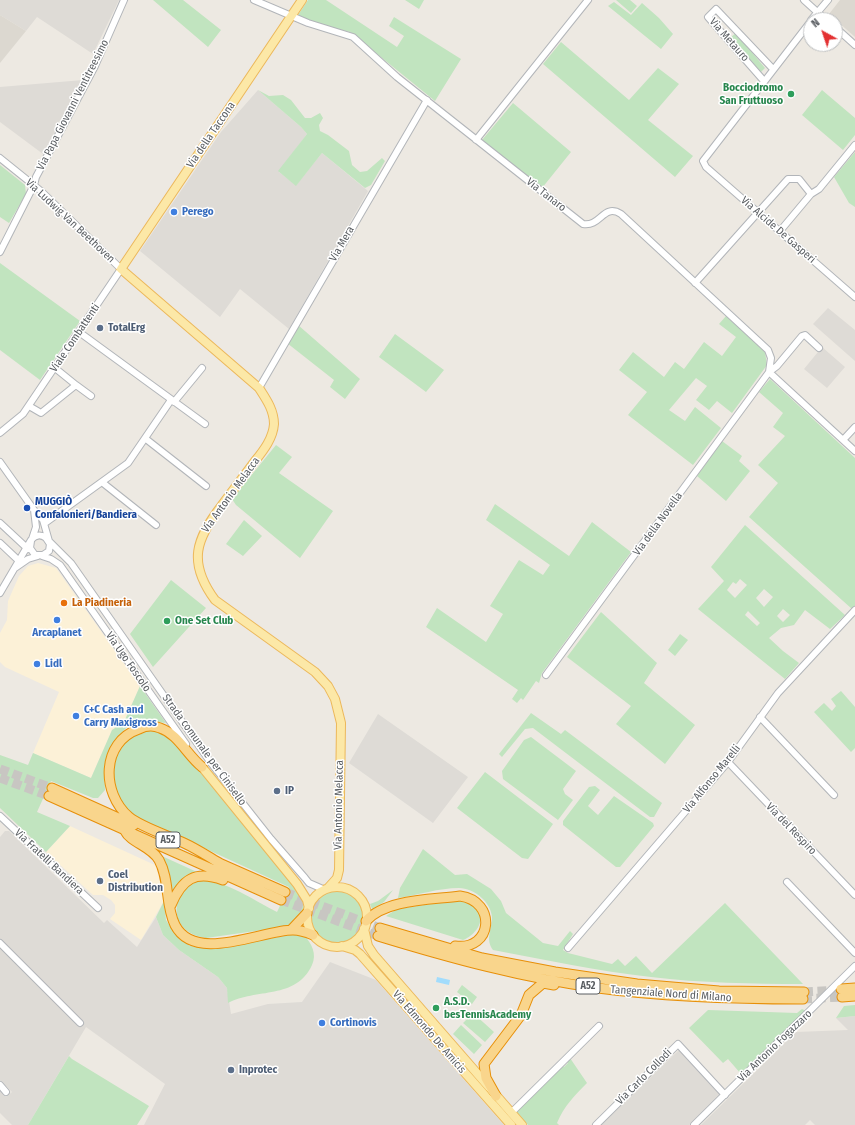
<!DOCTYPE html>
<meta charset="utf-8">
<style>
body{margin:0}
#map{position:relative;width:855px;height:1125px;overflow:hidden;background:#ede9e2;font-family:"Fira Sans Condensed",sans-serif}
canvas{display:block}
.north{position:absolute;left:803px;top:12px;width:40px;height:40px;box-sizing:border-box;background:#fff;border:1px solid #bdbfc0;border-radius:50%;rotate:320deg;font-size:11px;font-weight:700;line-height:16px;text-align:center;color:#5a5e62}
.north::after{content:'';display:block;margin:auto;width:14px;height:18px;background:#e33132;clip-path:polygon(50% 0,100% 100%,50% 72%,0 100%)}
</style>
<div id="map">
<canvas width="855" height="1125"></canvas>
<div class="north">N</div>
</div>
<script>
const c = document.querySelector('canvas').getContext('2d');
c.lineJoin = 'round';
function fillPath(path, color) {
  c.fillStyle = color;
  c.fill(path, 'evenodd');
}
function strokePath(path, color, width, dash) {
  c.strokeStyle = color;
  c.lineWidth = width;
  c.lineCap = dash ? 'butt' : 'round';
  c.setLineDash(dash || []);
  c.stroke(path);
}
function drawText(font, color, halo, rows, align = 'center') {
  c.font = font + ' "Fira Sans Condensed",sans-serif';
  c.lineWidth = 3;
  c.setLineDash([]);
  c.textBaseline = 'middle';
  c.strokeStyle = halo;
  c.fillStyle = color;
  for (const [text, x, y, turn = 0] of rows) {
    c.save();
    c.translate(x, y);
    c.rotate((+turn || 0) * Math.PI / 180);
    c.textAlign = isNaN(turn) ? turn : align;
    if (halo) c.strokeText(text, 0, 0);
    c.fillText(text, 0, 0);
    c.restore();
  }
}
fillPath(new Path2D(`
 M38,563L56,568L140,686L124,722L112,730L91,778L33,753L59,692L5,667L0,662V633L7,620L8,601L19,576L28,566Z
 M70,826L157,866L164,901L141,940L110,919L115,913V905L111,900L103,895H93L46,852Z`), '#fcf1d7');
fillPath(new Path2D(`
 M0,0H119L93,54L37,17L26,31L0,15Z
 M83,80L43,154L0,122V87Z
 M258,90L301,127L307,134L279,172L296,185L322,153L368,191L289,329L240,289L220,317L140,251L221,132Z
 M828,308L855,330V361L813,324Z
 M822,347L845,367L827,388L804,369Z
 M378,714L468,777L433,823L349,763Z
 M5,831H9L104,923L107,920L137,947L156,917L163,935L179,950L218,977L227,988L231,1014L268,1004L302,1002L330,962L376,980L504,1125H144L165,1084L86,1027L28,1125H12L0,1113V1091L6,1097L12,1092L0,1080V837Z
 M855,1016V1125H815L810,1120L805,1125H701L796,1032L848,1030L836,1018Z
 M679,1050L721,1094L689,1125H601Z`), '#dedbd6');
fillPath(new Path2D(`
 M840,0H855V37L829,14Z
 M0,15L26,31L0,63Z`), '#dcd8d0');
fillPath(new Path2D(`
 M153,0H183L221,30L208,47Z
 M308,0H326L397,47L404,36L389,26L394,17L461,59L435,101L350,32L322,26L298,15Z
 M405,0H424L419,9Z
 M616,0H630L637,6L631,13Z
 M614,2L631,15L642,3L659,18L673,34L661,49L608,6Z
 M736,33L765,68L761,72L731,37Z
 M561,42L629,100L658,68L679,84L648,120L693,156L675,177L543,64Z
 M258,90L269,96L283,95L291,100L305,118H311L320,113L323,118L319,125L320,131L328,135L349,151L352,165L360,172L367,171L382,158L385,161L371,185L365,188L322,153L296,186L278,171L307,134L301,127Z
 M822,90L855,118V135L843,150L802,115Z
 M513,103L571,152L542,188L482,140Z
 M855,152V207L849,203L834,177Z
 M0,165L25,185L26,194L9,223L0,217Z
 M0,263L80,321L40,380L0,350Z
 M726,316L765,352L767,365L732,413L717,401L709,410L696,400L707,386L696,378L669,410L685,421L695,407L721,428L693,465L628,415L647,392L619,370L633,352L664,377L675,362L684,369L704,342L722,356L736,337L719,324Z
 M298,325L360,379L345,399L330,387L334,380L287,343Z
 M395,334L444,370L426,392L379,357Z
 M770,379L855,458V606L852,609L749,517L778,483L758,465L785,436L773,427L783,413L759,392Z
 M722,441L742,456L739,461L750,471L726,501L697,476Z
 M276,445L292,457L279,473L333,511L300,558L236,505L232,499Z
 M495,504L569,556L592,522L631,552L542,673L539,683L536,681L523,700L521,698L517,703L512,699L518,690L426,627L437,608L486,642L503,614L490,606L519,560L543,575L550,565L486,520Z
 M244,520L262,536L243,556L226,544Z
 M745,525L845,615L830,629L805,610L794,625L781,628L769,638L783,651L799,663L785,679L698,609L724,581L711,567ZM740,579L747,585L735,598L727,590L733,582L736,584ZM764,589L773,597L764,607L756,598ZM783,609L790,615L783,622L777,616ZM748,611L760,623L757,626L745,615Z
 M171,580L206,608L153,667L130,634Z
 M601,612L657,663L644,683L695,725L665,764L616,724L631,706L567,657Z
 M680,634L688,640L675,656L668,650Z
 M140,686L166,723L141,720L126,728L116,739L110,748L104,769L105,790L98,798H93L51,781L37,812L70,826L46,852L0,808V755L28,765L33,753L91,778L112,730L124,722Z
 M841,691L855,707V748L851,752L814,712L824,703L832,711L836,706L831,699Z
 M531,713L561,734L565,730L662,803L654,817H650L533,728L525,729L502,757L499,754Z
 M149,730L160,731L178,745C196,767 304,889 304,906C303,915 297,920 291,926L206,938C157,930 177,874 211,881C232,885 257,902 277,912L289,887L132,815C129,811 124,808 121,804C101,776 115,737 149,730Z
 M531,737L576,771L563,789L565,794L573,800L558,820L503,779L502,771L524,740Z
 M485,772L553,824L528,859L522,858L457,808Z
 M595,786L600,790L588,806L598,815L614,796L653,823L654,826L620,867H616L563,825V821L589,787Z
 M423,849L455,875L467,874L491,889L501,901L506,913L543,943L558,946L570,931L573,934L563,950L568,953L612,964L618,959L625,966L636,956L652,973L725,903L803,984C752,984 701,983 651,977C598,971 545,960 493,950C485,939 492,929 492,917C491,902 474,888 459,888C439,888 418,895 398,898L400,888Z
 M164,857L197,872V874L173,892L171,890L169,874L165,863L162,859Z
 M393,890L384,902L372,909L370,904L378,901Z
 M310 917a27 27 0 1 1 54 0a27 27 0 1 1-54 0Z
 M465,899C469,902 476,906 478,909C486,922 474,936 463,940L386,916L397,909Z
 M164,901L166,920L174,932L190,946L215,948L296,934L304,935C312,944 317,954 312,965C296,1000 256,988 228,1003L227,988L218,977L179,950L163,935L156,917Z
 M462,985L477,997L472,1004L457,992Z
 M855,1005V1016L836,1018L844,1006Z
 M802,1009L806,1011L741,1074L728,1059L723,1063L689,1028L708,1010L797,1013Z
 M473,1013L494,1032L485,1042L463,1023Z
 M461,1025L482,1045L474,1054L453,1034Z
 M69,1056L72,1059L149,1106L137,1125H28Z
 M570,1058L587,1083C575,1095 564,1106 557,1123L559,1125H528L517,1113V1110L562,1065L564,1067L568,1063L566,1061Z`), '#c1e4bf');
fillPath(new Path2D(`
 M437,977L450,980L449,985L436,982Z`), '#a2dcfc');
strokePath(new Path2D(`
 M0,769L52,788
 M0,778L49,796
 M285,892L380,928
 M281,900L378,936
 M804,992L838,990
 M803,999L842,997`), '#c8c6c2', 9, [9, 4.5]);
const minor = new Path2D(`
 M254,0L308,23L353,37L397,77L583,224C601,227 603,203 621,214L768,350L771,358L769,372
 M804,0L826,20
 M811,20L828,0
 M811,21L703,161L706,167L855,297
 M835,27L855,45
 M764,81L708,17L716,9L773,69
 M476,140L588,0
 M0,158L41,191L121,269L23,414L0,433
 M780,231L811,194L819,189L855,145
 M0,252L34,185L36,177L95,66L124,0
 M695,283L788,179H799L811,194
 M79,332L205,424
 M769,372L855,451
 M76,385L91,396
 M259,388L427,100
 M174,402L202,368
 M29,406L41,413L76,385L55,368
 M146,439L206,486
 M843,440L855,427
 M0,462L34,510L43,520L49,541
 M103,483L156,525
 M0,523L28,549
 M45,523L128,463L171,400
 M32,539L36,527L34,510
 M50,542L71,563L211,763L271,839L305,878L309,883L325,890
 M0,543L18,560
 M42,556L51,559L60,565L186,744
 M15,568L28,559L38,556
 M0,593L31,540C35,535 41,534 46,538L50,544L49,551L43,555H35L30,548L31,541
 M546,675L769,372L777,366L802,336L805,335L819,348
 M760,717L834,795
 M728,762L855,895
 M0,816L98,908
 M787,882L855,953
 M0,943L80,1023
 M568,948L728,762L778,693L855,610
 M0,1085L6,1092
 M511,1113L599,1026
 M596,1125L678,1044L725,1095
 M694,1125L855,966`);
const major = new Path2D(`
 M302,0L121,269L259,388C266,399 274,410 274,424C273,438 264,450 255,461C244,476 233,490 222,505C196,539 187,562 215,600L315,672L328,686L335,699L341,723L339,870L337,878L328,888
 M202,767L297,884L307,900L309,908
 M307 917a30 30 0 1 1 60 0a30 30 0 1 1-60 0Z
 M364,929L368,946L374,955L522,1125
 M342,946L355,950L360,954L511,1125`);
const highway = new Path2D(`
 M202,767C187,755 178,734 160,728C153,725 145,726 139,729C101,742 101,793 129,817C141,827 169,836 184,843C197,849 209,857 221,864
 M52,788L134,825
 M49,796L281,900
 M125,831C131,843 151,846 159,860C170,880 165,905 175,925C195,964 262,930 293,930C300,930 306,932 313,935
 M217,862L285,892
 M171,905C182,879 195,870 223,880
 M366,921C386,899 431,900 460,896C497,901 493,951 455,946
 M380,928L482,958L555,972L637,984L719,991L804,992
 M291,930L307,913
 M378,936C450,958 523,978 598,988C666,997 735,999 803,999
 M841,989L855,988
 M842,997L855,996
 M496,1096L486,1078L484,1064L521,1015L529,995L543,983L554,985`);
strokePath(minor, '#b2b5b9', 8);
strokePath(major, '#ecb85b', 10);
strokePath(highway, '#e78f08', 11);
strokePath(minor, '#fff', 6);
strokePath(major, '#fce8a7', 8);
strokePath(highway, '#f9d58c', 9);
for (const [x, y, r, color] of [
 [791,94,4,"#2e9e5b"],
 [174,212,4,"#3f7fe0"],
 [100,328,4,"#5c6f8a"],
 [27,508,4,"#1a4fb4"],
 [64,603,4,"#e8710a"],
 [57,620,4,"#3f7fe0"],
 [167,621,4,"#2e9e5b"],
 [37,664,4,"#3f7fe0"],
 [76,716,4,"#3f7fe0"],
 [277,791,4,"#5c6f8a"],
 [100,881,4,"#5c6f8a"],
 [436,1008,4,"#2e9e5b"],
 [322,1023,4,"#3f7fe0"],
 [231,1070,4,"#5c6f8a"]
]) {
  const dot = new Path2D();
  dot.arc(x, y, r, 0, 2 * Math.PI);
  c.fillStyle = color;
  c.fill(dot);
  strokePath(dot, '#fff', 1.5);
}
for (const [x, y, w] of [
 [168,840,24],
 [588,986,24]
]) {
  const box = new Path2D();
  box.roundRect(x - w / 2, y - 8, w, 16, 3);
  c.fillStyle = '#fff';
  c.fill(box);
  strokePath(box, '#5a5e62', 1);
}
drawText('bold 10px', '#5a5e62', null, [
 ["A52",168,840],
 ["A52",588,986]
]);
drawText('11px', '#5a5e62', '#fff', [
 ["Via Metauro",729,40,49],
 ["Via Papa Giovanni Ventitreesimo",73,105,-63],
 ["Via della Taccona",211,135,-56],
 ["Via Tanaro",546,195,38],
 ["Via Ludwig Van Beethoven",70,221,43],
 ["Via Alcide De Gasperi",778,230,41],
 ["Via Mera",342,244,-60],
 ["Viale Combattenti",75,338,-56],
 ["Via Antonio Melacca",231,495,-54],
 ["Via della Novella",658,524,-54],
 ["Via Ugo Foscolo",128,662,55],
 ["Strada comunale per Cinisello",204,750,54],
 ["Via Alfonso Marelli",712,779,-51],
 ["Via Antonio Melacca",339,805,-89],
 ["Via del Respiro",791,829,46],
 ["Via Fratelli Bandiera",49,862,43],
 ["Tangenziale Nord di Milano",671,994,4],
 ["Via Edmondo De Amicis",429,1032,49],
 ["Via Antonio Fogazzaro",775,1046,-44],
 ["Via Carlo Collodi",644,1077,-45]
]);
drawText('bold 11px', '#27864d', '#fff', [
 ["Bocciodromo",783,88,"right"],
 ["San Fruttuoso",783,101,"right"],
 ["One Set Club",175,621],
 ["A.S.D.",444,1002],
 ["besTennisAcademy",444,1015]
], 'left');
drawText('bold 11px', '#366cbe', '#fff', [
 ["Perego",182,212],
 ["Arcaplanet",57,633,"center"],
 ["Lidl",45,664],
 ["C+C Cash and",84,710],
 ["Carry Maxigross",84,723],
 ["Cortinovis",330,1023]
], 'left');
drawText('bold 11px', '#4e5e75', '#fff', [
 ["TotalErg",108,328],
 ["IP",285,791],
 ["Coel",108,875],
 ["Distribution",108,888],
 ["Inprotec",239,1070]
], 'left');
drawText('bold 11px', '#164399', '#fff', [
 ["MUGGIÒ",35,502],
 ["Confalonieri/Bandiera",35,515]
], 'left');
drawText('bold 11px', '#c56008', '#fff', [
 ["La Piadineria",72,603]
], 'left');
</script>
